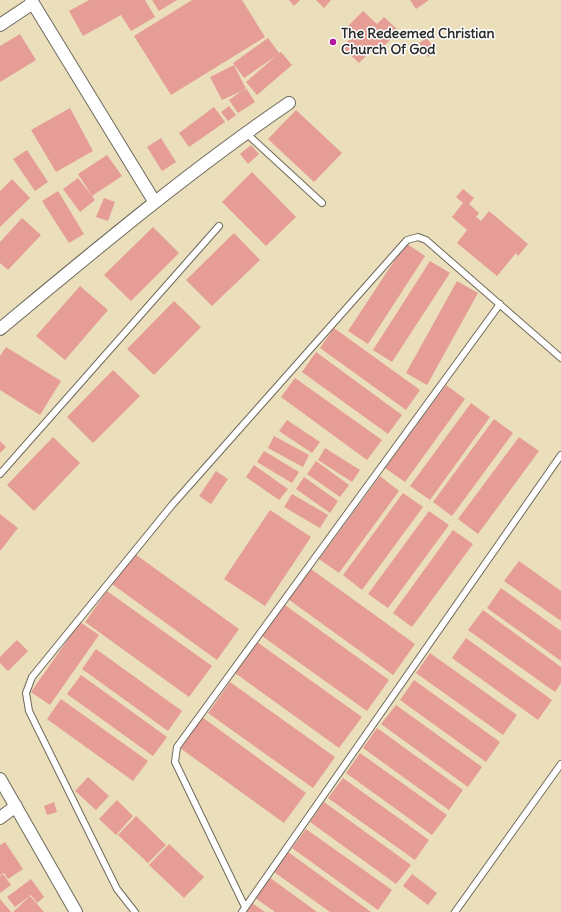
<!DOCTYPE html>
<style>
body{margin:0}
canvas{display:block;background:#ebdebb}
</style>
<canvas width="561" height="912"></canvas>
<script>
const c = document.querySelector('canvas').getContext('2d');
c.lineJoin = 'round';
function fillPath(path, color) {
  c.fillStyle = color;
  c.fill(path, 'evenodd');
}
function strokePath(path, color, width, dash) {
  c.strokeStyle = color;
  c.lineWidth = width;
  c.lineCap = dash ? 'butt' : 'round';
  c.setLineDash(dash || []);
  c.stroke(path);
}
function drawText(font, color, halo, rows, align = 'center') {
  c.font = font + ' Delius,sans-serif';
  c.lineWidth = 3;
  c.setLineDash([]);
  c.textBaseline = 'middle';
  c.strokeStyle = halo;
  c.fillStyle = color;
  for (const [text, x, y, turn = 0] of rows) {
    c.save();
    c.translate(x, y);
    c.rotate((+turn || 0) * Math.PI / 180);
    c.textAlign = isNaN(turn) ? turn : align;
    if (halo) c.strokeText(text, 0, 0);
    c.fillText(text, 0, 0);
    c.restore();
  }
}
fillPath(new Path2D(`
 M89,0H145L155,17L131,31L121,15L83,36L69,11Z
 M152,0H177L159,11Z
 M192,0H242L265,37L171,95L134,36Z
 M289,0H300L294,6Z
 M316,0H331L324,8Z
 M410,0H429L416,9Z
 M363,11L377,24L384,17L399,31L381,49L377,45L359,63L342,47L350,39L342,32Z
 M20,34L36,60L0,82V46Z
 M268,38L279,53L281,52L292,65L257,95L246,82L276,56L244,78L233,63Z
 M427,38L436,52L428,57L419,43Z
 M234,65L246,89L222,100L210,77Z
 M246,88L255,102L238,113L229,100Z
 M229,106L236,115L228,121L221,112Z
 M214,107L225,122L189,147L179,133Z
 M70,108L93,151L56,172L31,130Z
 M296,110L342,153L314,182L268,139Z
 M161,138L176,162L162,171L147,147Z
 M251,145L259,154L248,164L240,154Z
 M27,150L48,182L35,191L13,159Z
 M107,155L122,176L92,196L78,174Z
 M252,172L296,217L266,246L222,202Z
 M78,178L95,200L80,212L63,189Z
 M12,179L30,198L0,227V191Z
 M463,189L474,198L469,204L479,213L476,217L481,221L489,211L528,244L518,256L516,253L497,276L457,243L467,230L452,217L463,203L456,197Z
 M58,191L84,234L69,243L42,201Z
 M104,198L115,202L108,221L96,217Z
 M22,218L41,235L8,270L0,263V242Z
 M153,227L179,253L131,301L104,275Z
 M234,233L260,260L212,306L186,280Z
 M406,243L425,256L368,344L348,331Z
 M430,261L450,273L392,362L373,350Z
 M457,281L478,293L427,385L406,373Z
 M80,286L108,310L65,360L36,336Z
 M174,301L201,327L154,375L127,349Z
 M334,328L420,390L406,410L320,348Z
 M6,347L61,381L40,415L0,390V356Z
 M316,352L402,415L388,434L302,372Z
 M113,370L140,396L93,443L67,417Z
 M295,378L382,440L367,460L281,397Z
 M446,385L465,399L405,482L385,468Z
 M471,403L490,417L430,500L410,486Z
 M494,419L513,433L452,516L433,502Z
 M287,420L320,442L312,453L279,431Z
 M274,436L309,455L303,467L268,448Z
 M53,437L80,463L34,511L7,485Z
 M519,437L539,451L478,534L458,519Z
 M0,441L6,447L0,453Z
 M325,448L360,470L352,482L318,460Z
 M264,451L299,472L292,483L257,462Z
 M316,461L349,485L340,497L307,474Z
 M254,465L288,489L279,500L246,477Z
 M216,471L228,479L211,504L199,496Z
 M380,476L399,491L339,573L319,559Z
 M304,477L338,501L330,513L296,489Z
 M403,493L423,507L362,590L343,575Z
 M292,494L328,515L320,528L284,507Z
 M270,510L311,537L265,606L224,579Z
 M429,511L449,525L388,608L368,594Z
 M0,514L18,528L0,551Z
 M453,530L473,544L412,627L393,613Z
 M135,554L239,629L217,660L112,584Z
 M519,561L561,591V621L504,581Z
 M311,569L415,644L393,675L288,599Z
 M501,588L561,631V661L487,608Z
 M107,591L212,666L189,697L85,622Z
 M285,605L389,680L367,711L262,636Z
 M483,610L561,667V683L555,692L468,630Z
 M80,622L99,635L50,705L31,692Z
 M466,638L552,700L538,720L452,658Z
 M17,640L28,651L8,671L0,663V657Z
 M257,642L362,717L339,748L235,673Z
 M96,649L182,711L168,731L82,669Z
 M430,653L517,715L503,735L416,673Z
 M81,675L167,737L153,756L67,694Z
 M414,680L500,742L486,762L400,700Z
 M230,682L335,757L313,788L208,713Z
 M61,699L148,761L133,781L47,719Z
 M396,705L482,767L468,787L381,724Z
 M202,717L306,793L284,823L180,748Z
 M377,728L463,790L449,810L363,748Z
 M360,753L447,815L432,835L346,773Z
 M88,777L109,796L96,810L75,791Z
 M343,778L429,840L415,860L328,798Z
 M117,800L133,816L116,835L99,819Z
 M54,802L57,812L47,815L44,806Z
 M324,802L411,865L396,884L310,822Z
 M136,816L166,845L148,863L118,835Z
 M306,829L392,890L378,910L292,848Z
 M5,842L23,869L8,879L4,873L0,875V845Z
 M169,844L204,877L184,898L149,865Z
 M288,852L371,912H330L274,872Z
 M3,874L11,885L0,893V876Z
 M412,874L437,893L428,905L403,886Z
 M269,877L317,912H275L254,897Z
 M31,879L44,897L37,903L31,895L15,907L7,897Z
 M30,896L44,912H14V911Z
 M0,899L11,912H0Z
 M252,903L265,912H245Z`), '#e59d96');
const lane = new Path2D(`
 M246,133L322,203
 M0,474L219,226
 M245,907L175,762L177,747L500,304
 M135,912L117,889L29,711L26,693L32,677L172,505L407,240L418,237L426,240L561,358
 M242,912L561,455
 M455,912L561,764`);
const street = new Path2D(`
 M31,0L154,201
 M0,25L33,3
 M0,329C94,251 188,172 289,103
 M0,779L76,912
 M0,818L16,806`);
strokePath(lane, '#6e6a5d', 8);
strokePath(street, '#6e6a5d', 14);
strokePath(lane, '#fff', 6);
strokePath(street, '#fff', 12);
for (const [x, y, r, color] of [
 [333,42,4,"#b5179e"]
]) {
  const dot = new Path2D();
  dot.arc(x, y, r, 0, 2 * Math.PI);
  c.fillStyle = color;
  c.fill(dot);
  strokePath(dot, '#fff', 1.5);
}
drawText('bold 14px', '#2b2b2b', '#fff', [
 ["The Redeemed Christian",341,34],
 ["Church Of God",341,50]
], 'left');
</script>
